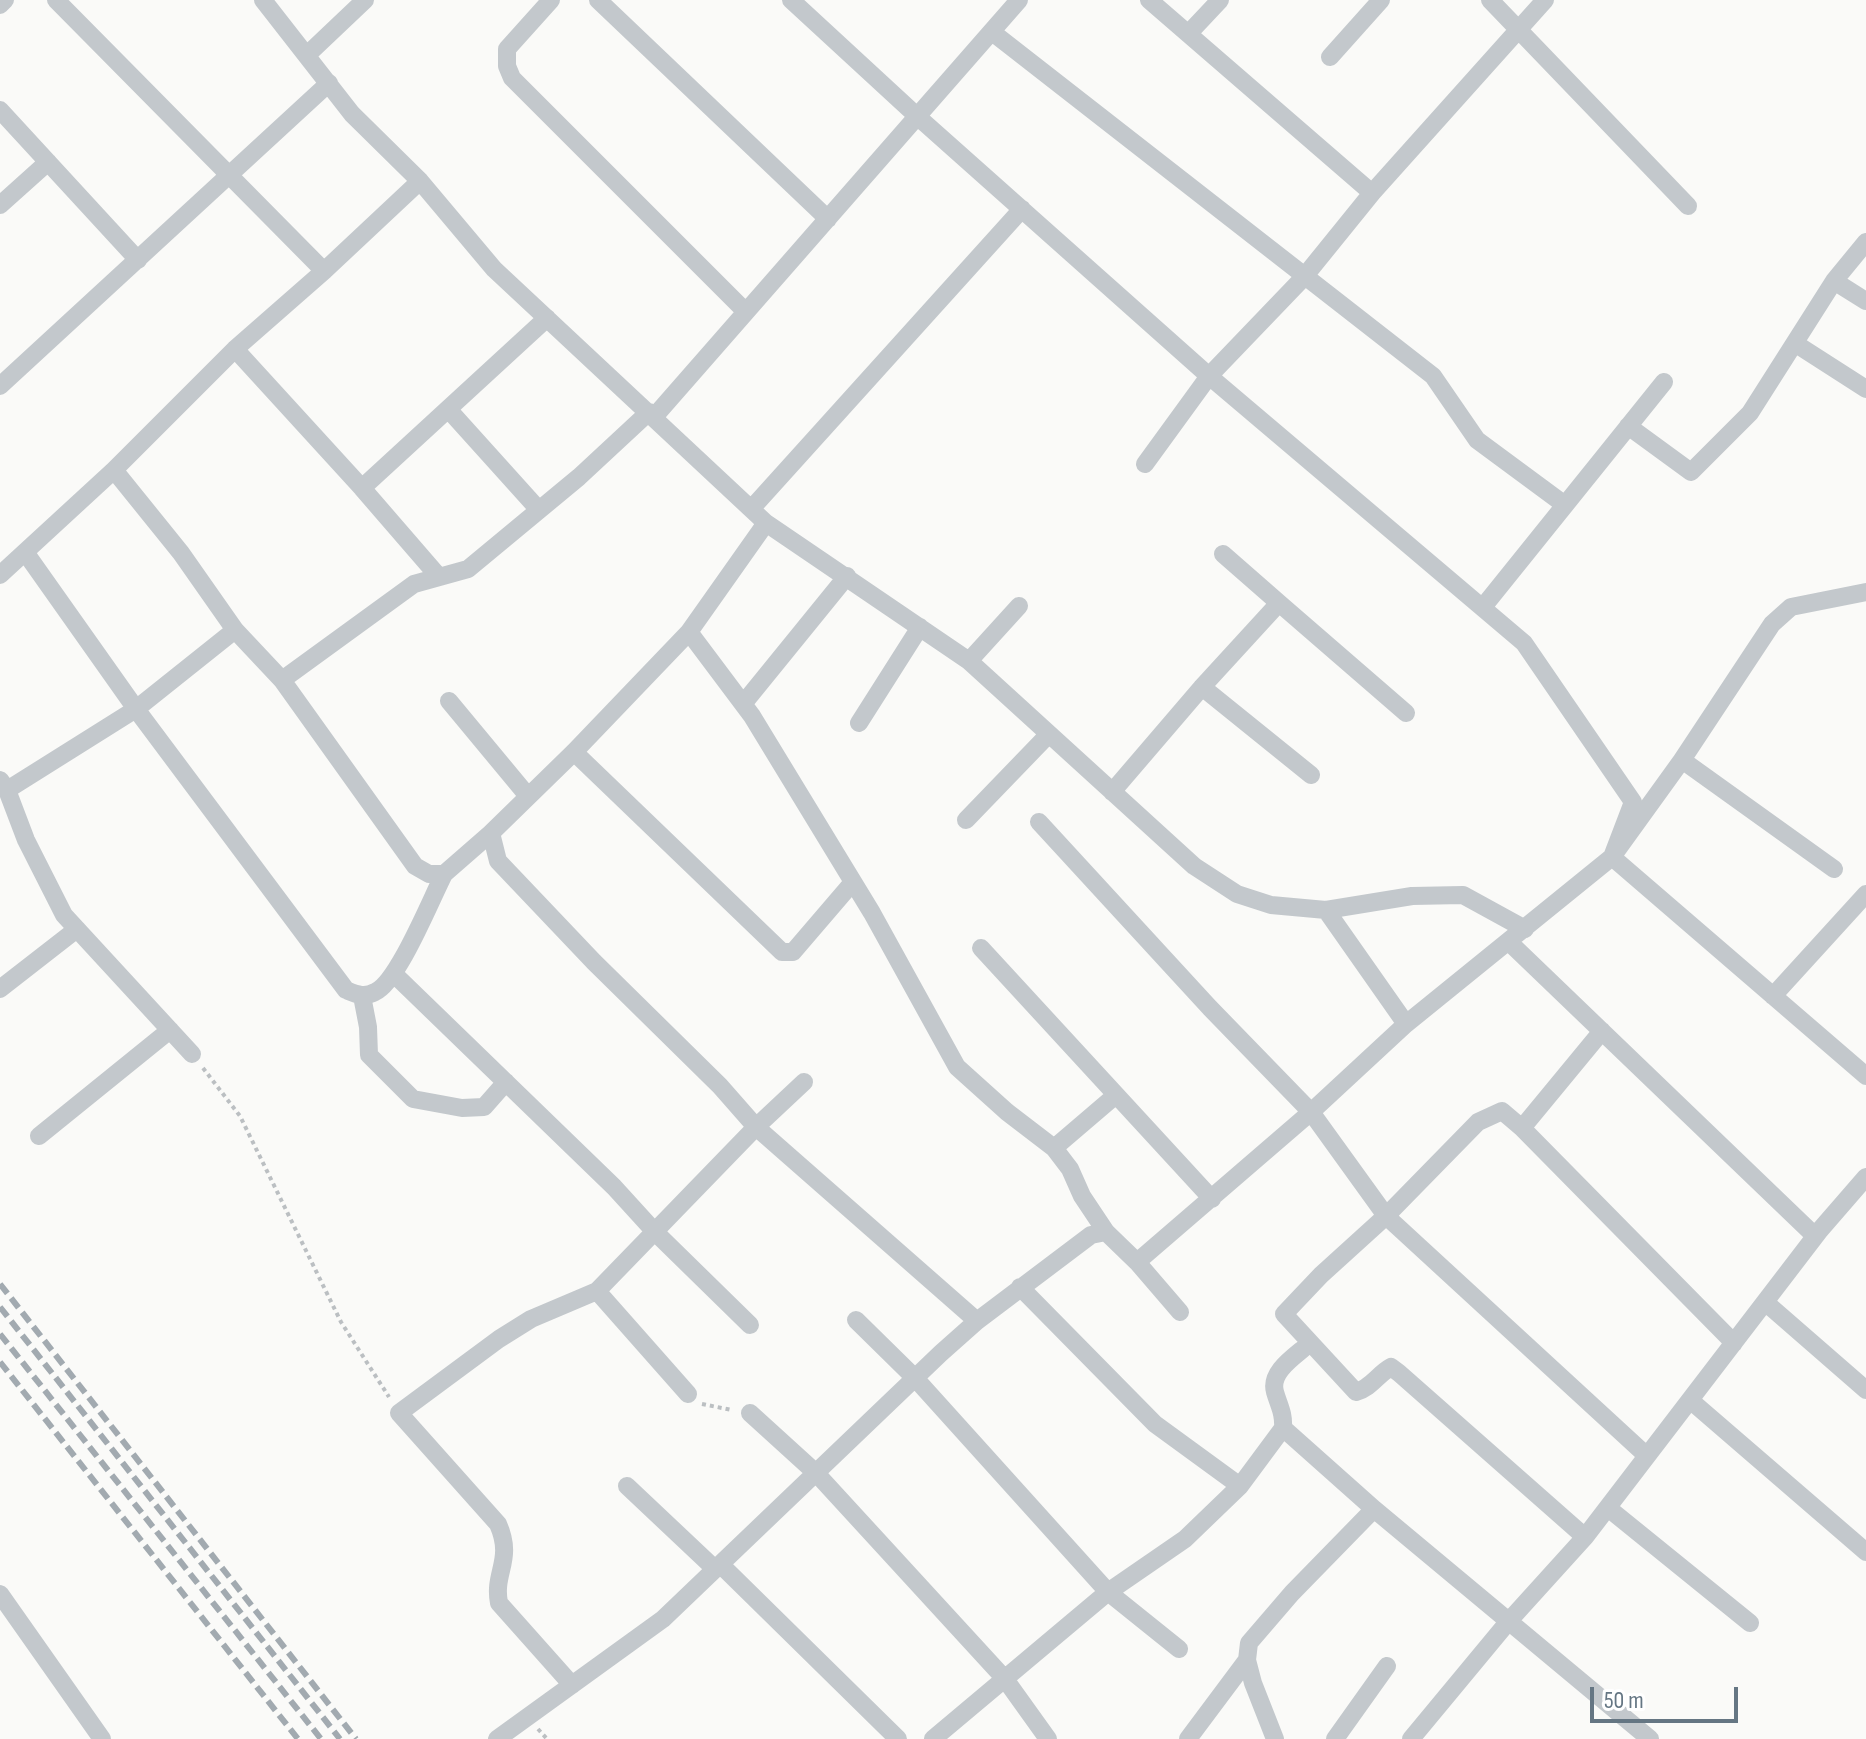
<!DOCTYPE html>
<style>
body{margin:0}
#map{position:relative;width:1866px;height:1739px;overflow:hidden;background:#fafaf8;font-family:"Sofia Sans Condensed",sans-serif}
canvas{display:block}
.scale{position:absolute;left:1590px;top:1687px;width:148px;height:36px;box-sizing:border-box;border:4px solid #657683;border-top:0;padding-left:10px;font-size:24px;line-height:28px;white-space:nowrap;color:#657683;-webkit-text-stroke:6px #fff;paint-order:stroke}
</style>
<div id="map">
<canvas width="1866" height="1739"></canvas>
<div class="scale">50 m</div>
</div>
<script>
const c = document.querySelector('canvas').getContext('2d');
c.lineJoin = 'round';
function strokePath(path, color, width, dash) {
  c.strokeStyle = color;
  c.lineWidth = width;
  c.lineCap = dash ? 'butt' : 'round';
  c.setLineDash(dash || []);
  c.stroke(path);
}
strokePath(new Path2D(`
 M203,1068L240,1116L341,1322L389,1397
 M702,1404L732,1410
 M538,1729L547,1739`), '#bbbfc2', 4, [4, 4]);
strokePath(new Path2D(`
 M56,0L324,271
 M263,0L352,114L420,181L494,269L766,523L969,661L1194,866L1237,894L1271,905L1326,910L1412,896L1463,895L1525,929
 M551,0L507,49V66L512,78L745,311
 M598,0L828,219
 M791,0L918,117L1209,376L1524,643L1633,802L1612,857L1866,1076
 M1149,0L1372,193
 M1490,0L1688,206
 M0,5L5,0
 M992,32L1433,376L1477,440L1565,505
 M1189,33L1220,0
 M307,55L365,0
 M1330,57L1381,0
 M0,110L138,260
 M0,205L48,162
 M1834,281L1866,301
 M1796,344L1866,389
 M235,349L362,488L439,577
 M0,386L329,83
 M448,409L539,510
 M654,417L1019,0
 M1628,426L1691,472L1750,413L1834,281L1866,242
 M1145,464L1209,376L1304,277L1372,193L1545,0
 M114,470L181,553L235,630
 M362,488L547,318
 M752,508L1022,209
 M766,523L689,632L574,752L491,833L498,861L594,962L720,1086L756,1127L977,1321
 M25,552L136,709L346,990C356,994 364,998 375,992C398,982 431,899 444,874
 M1223,554L1279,603
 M0,575L114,470L235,349L324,271L420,181
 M1483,607L1664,382
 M689,632L752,716L872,913L957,1067L1007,1112L1054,1148L1070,1169L1082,1196L1106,1232
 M969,661L1019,606
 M282,680L415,866L429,874H444L491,833
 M1202,687L1311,775
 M449,701L527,795
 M743,704L847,576
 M859,723L920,627
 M574,752L782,952H793L853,882
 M1682,760L1772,624L1791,607L1866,592
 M0,780L7,790L136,709L235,630L282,680L414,584L468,569L579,477L649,412
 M7,790L26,840L64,915L192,1054
 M1112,792L1202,687L1279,603L1406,713
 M966,820L1049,734
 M1039,822L1210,1008L1311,1112L1386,1216L1321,1275L1284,1314L1356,1392C1371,1388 1378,1374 1391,1367L1399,1373L1585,1537
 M1326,910L1406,1024
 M1510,943L1815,1236
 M981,948L1212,1199
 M394,974L614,1187L655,1232L750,1325
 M0,989L77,929
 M362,996L368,1027L369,1055L413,1099L462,1108L484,1107L506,1082
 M1773,996L1866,894
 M1602,1031L1522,1128L1734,1343
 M1522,1128L1502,1111L1478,1122L1386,1216L1647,1456
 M39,1136L170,1030
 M1054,1148L1116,1095
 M1137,1262L1311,1112L1406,1024L1612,857L1682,760L1834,869
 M1020,1287L1155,1424L1240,1486L1283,1428
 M597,1291L688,1394
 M1765,1302L1866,1390
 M856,1320L915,1378L1108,1592L1179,1649
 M1310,1343C1297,1355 1269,1371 1275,1392C1279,1406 1284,1413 1283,1428L1374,1509L1650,1739
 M1690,1400L1866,1552
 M750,1413L816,1473L1005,1679L1048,1739
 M627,1486L715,1569
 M1608,1508L1750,1623
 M720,1564L898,1739
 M0,1594L102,1739
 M572,1685L499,1603C493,1572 514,1560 498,1524L399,1413L499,1339L531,1319L597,1291L756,1127L804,1082
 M497,1739L663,1619L941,1353L977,1321L1091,1235L1106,1232L1137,1262L1180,1312
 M933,1739L1108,1592L1185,1539L1240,1486
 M1188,1739L1247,1660
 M1275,1739L1253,1683L1247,1660L1249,1643L1292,1593L1374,1509
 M1335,1739L1387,1666
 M1411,1739L1508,1622L1585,1537L1820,1230L1866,1177`), '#c3c8cc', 18);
strokePath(new Path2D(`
 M0,1284L356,1739
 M0,1307L340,1739
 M0,1334L321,1739
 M0,1362L298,1739`), '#a2aab0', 6, [12, 6]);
</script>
